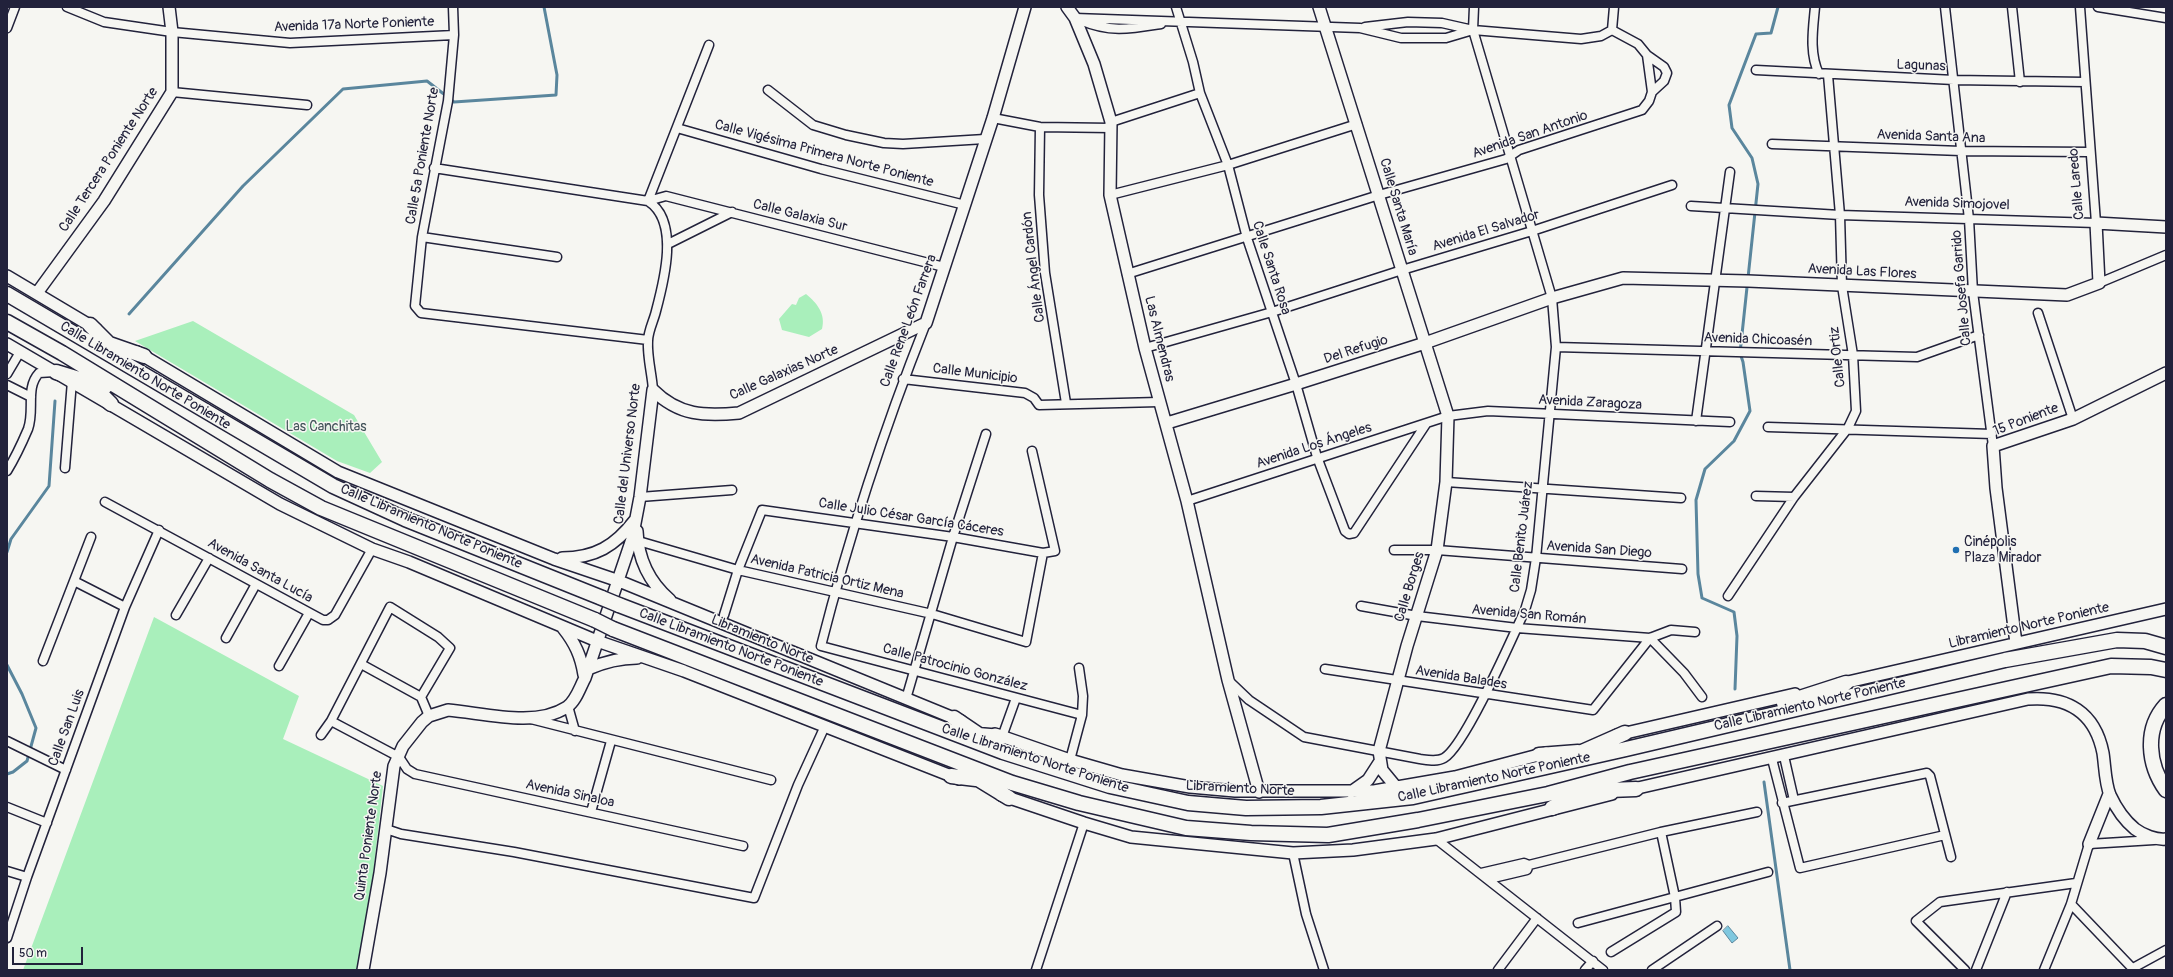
<!DOCTYPE html>
<meta charset="utf-8">
<style>
body{margin:0}
#map{position:relative;width:2173px;height:977px;overflow:hidden;background:#f6f6f2;font-family:Pangolin,sans-serif}
canvas{display:block}
.frame{position:absolute;inset:0;border:8px solid #22223b;pointer-events:none}
.scale{position:absolute;left:12px;top:947px;width:71px;height:18px;box-sizing:border-box;border:2px solid #22223b;border-top:0;padding-left:5px;font-size:12px;line-height:14px;white-space:nowrap;color:#22223b;-webkit-text-stroke:3px #f6f6f2;paint-order:stroke}
</style>
<div id="map">
<canvas width="2173" height="977"></canvas>
<div class="frame"></div>
<div class="scale">50 m</div>
</div>
<script>
const c = document.querySelector('canvas').getContext('2d');
c.lineJoin = 'round';
function fillPath(path, color) {
  c.fillStyle = color;
  c.fill(path, 'evenodd');
}
function strokePath(path, color, width, dash) {
  c.strokeStyle = color;
  c.lineWidth = width;
  c.lineCap = dash ? 'butt' : 'round';
  c.setLineDash(dash || []);
  c.stroke(path);
}
function drawText(font, color, halo, rows, align = 'center') {
  c.font = font + ' Pangolin,sans-serif';
  c.lineWidth = 3;
  c.setLineDash([]);
  c.textBaseline = 'middle';
  c.strokeStyle = halo;
  c.fillStyle = color;
  for (const [text, x, y, turn = 0] of rows) {
    c.save();
    c.translate(x, y);
    c.rotate((+turn || 0) * Math.PI / 180);
    c.textAlign = isNaN(turn) ? turn : align;
    if (halo) c.strokeText(text, 0, 0);
    c.fillText(text, 0, 0);
    c.restore();
  }
}
fillPath(new Path2D(`
 M806,294C817,303 826,314 822,329L809,337L782,330L779,319L792,304L796,305L799,298Z
 M193,321L354,415L382,462L370,473L337,461L135,341Z
 M154,617L299,696L283,739L383,786L373,875L357,970H23Z`), '#a9efbb');
const water = new Path2D(`
 M1728,926L1738,938L1732,943L1723,931Z`);
fillPath(water, '#7fc8df');
strokePath(water, '#5a869d', 1);
strokePath(new Path2D(`
 M129,314L243,186L343,89L427,81L454,102L556,95L557,75L544,7
 M7,552L11,539L49,486L55,401
 M7,665L22,694L36,728L27,761L13,772L7,774
 M1735,689L1737,636L1734,612L1702,598L1698,574L1696,500L1705,469L1734,441L1750,411L1743,362L1740,353L1758,184L1752,158L1732,128L1729,105L1756,34L1771,33L1778,7
 M1764,782L1790,970`), '#5a869d', 3);
const street = new Path2D(`
 M67,7L104,22L172,32L290,43L454,35
 M453,7L454,35L448,101L422,237L415,306L421,313L648,340
 M1176,7L1193,62L1200,93L1228,165L1247,238L1296,384L1317,457L1345,531L1349,534L1354,533L1426,424
 M1815,7C1813,29 1809,53 1819,74
 M1945,7L1969,219L1973,292L1993,446
 M2012,7L2020,82
 M2098,7L2166,18
 M1075,18L1360,28L1401,38H1446L1473,30
 M1080,20C1110,33 1130,29 1161,24
 M1365,27L1408,22L1442,23L1473,30L1581,39L1601,36L1612,30
 M7,28L15,7
 M1612,30L1614,7
 M1647,55L1664,67L1667,73L1664,81L1652,92
 M1756,70L1954,80L2085,82
 M768,90L813,125L846,135L884,143L903,144L985,139
 M172,92L307,105
 M993,118L1040,127L1111,128
 M1111,122L1200,93
 M1040,127L1039,195L1045,273L1066,403
 M677,128L821,169L965,205
 M1772,144L1961,151L2089,152
 M434,168L648,201C680,221 664,281 656,311C654,320 648,331 648,341C647,357 652,374 653,390
 M1110,195L1228,165L1357,124
 M648,201L666,196L944,267
 M648,201L709,45
 M1691,206L1840,215L2096,223L2080,7
 M422,237L557,257
 M668,244L732,212
 M1127,274L1379,195L1506,159L1519,150L1642,110L1649,101L1652,92L1647,55L1638,44L1612,30
 M2099,283L2166,255
 M2038,313L2073,419
 M926,323C884,429 849,536 821,646L1082,715
 M1556,347L1917,357L1979,335
 M1145,348L1272,312L1402,270L1532,231L1672,185
 M7,374L20,352
 M903,379L1025,393L1034,398L1039,405L1159,402
 M7,385L31,397
 M1696,421L1730,172
 M1768,427L1992,434
 M65,468L72,381
 M7,471C15,458 22,443 28,429C35,410 25,388 39,373L55,372
 M1446,482L1681,498
 M1756,496L1794,497
 M640,497L732,490
 M1187,501L1448,416L1488,411L1730,422
 M105,502L323,620H328L335,615L372,549
 M635,540L738,570L932,614L1026,642L1043,553
 M1394,550H1437L1682,569
 M74,581L125,607
 M1728,596L1794,497L1848,428L1856,411L1853,355L1842,286L1840,215L1828,75
 M1361,606L1417,616L1517,628L1650,638L1671,630L1695,632
 M176,615L209,558
 M724,615L738,570L762,510L953,537L1043,553L1055,551L1032,451
 M226,638L256,584
 M43,661L91,537
 M361,664L421,697L429,716
 M279,666L309,613
 M1325,669L1593,710L1650,638L1684,673L1702,697
 M1229,681L1249,700L1304,737L1420,759C1428,760 1437,762 1444,758C1465,746 1513,636 1525,610L1531,590L1536,558L1556,347L1552,298L1473,30L1474,7
 M906,699L953,537L986,434
 M568,706L575,731
 M531,719L771,780
 M331,721L399,757L407,769L415,774L743,846
 M321,735L331,721L390,607L438,637L450,648L421,697
 M1002,737L1016,698
 M7,741L66,770
 M1784,756L1794,800
 M1772,759L1800,868L1945,835
 M1070,760L1082,715L1083,696L1079,668
 M1782,803L1927,773L1930,776L1951,857
 M7,807L47,823
 M591,812L611,741
 M386,829L401,834L514,852L754,898L798,785L825,726
 M1436,839L1603,970
 M1293,853L1306,914L1324,970
 M7,871L27,877
 M1481,873L1524,863L1529,865L1661,832L1757,812
 M1489,879L1527,870L1529,865
 M2071,904L2134,970
 M1578,923L1768,872
 M7,938L27,877L125,607L159,530
 M1611,952L1676,912L1675,897L1661,832
 M2133,968L2166,950
 M1036,970L1084,823
 M1498,970L1537,918
 M1585,970L1593,961
 M1652,970L1717,926
 M1965,970L1916,921L1940,902L2076,883
 M1976,970L2007,892
 M2044,970L2071,904L2089,844L2154,840`);
const secondary = new Path2D(`
 M1067,7L1075,18L1094,64L1111,122L1110,195L1145,348L1187,501L1228,680L1259,792
 M1319,7L1448,416L1446,482L1437,550L1407,646L1379,751L1382,770L1396,787
 M7,276L96,329
 M37,293L104,201L172,92V32L169,7
 M7,344L280,504L372,549L409,562L597,641L684,671L959,779
 M137,352L338,472L554,559L619,581L961,721
 M653,390C679,416 705,416 739,413L926,323L993,118L1025,7
 M1167,423L1296,384L1425,343L1552,298L1623,278L1748,281L2067,295L2099,283L2096,223L2166,227
 M637,531C638,558 649,582 670,600
 M562,558C595,558 615,546 635,520
 M563,628C575,643 581,656 584,675
 M2016,643L1996,488L1993,446L2073,419L2166,373
 M588,669C604,662 619,658 637,658
 M1839,684L2166,609
 M995,734L1070,760L1122,775L1190,787L1235,791H1374L1455,777L1546,753
 M1617,735L1795,694
 M1629,790L2028,699C2067,696 2095,712 2103,753C2105,766 2105,783 2110,795C2116,808 2124,820 2135,829C2143,835 2156,840 2166,839
 M1351,792L1368,780L1379,763
 M1001,795L1084,823L1131,837L1293,853L1353,850L1436,839L1612,794
 M2089,844L2109,794
 M363,970L380,873L394,766L403,746L422,722L429,716L448,710C484,713 535,728 567,707C576,701 580,687 585,678L632,539L640,497L653,390`);
const highway = new Path2D(`
 M7,294L333,486L405,519L602,598
 M7,322L62,353L270,480L321,508L595,620
 M90,325L111,346
 M101,341L144,356
 M56,372L105,387
 M91,384L111,404
 M619,605L1003,752L1110,786L1188,803L1246,808L1321,807L1413,797L1626,749L2005,660L2117,640L2145,641L2166,647
 M613,629L1012,783L1079,803L1186,828L1251,833L1328,835L1418,820L1548,794L1630,772L2111,666L2151,667L2166,670
 M1784,703L1846,683
 M2166,705C2144,729 2148,765 2166,790
 M954,718L988,741
 M978,735L1002,737
 M1582,752L1625,733
 M1539,755L1578,752
 M965,771L1009,798
 M951,776L976,779
 M1582,791L1636,789
 M1552,808L1592,790`);
strokePath(street, '#22223b', 11);
strokePath(secondary, '#22223b', 14);
strokePath(highway, '#22223b', 17);
strokePath(street, '#f6f6f2', 8);
strokePath(secondary, '#f6f6f2', 11);
strokePath(highway, '#f6f6f2', 14);
const highwayBridge = new Path2D(`
 M602,598L619,605
 M595,620L613,629`);
strokePath(highwayBridge, '#22223b', 17, []);
strokePath(highwayBridge, '#f6f6f2', 14);
for (const [x, y, r, color] of [
 [1956,550,4,"#1f6fb2"]
]) {
  const dot = new Path2D();
  dot.arc(x, y, r, 0, 2 * Math.PI);
  c.fillStyle = color;
  c.fill(dot);
  strokePath(dot, '#f6f6f2', 1.5);
}
drawText('14px', '#22223b', '#f6f6f2', [
 ["Avenida 17a Norte Poniente",354,25,-2],
 ["Lagunas",1921,66,2],
 ["Avenida San Antonio",1530,135,-19],
 ["Avenida Santa Ana",1931,137,2],
 ["Calle Vigésima Primera Norte Poniente",824,154,15],
 ["Calle 5a Poniente Norte",423,156,-80],
 ["Calle Tercera Poniente Norte",109,160,-57],
 ["Calle Laredo",2077,184,-95],
 ["Avenida Simojovel",1957,204,2],
 ["Calle Santa María",1398,207,73],
 ["Calle Galaxia Sur",800,216,14],
 ["Avenida El Salvador",1486,231,-17],
 ["Calle Ángel Cardón",1034,267,-97],
 ["Calle Santa Rosa",1271,268,72],
 ["Avenida Las Flores",1862,272,3],
 ["Calle Josefa Garrido",1962,288,-95],
 ["Calle Rene León Farrera",909,321,-70],
 ["Las Almendras",1159,339,76],
 ["Avenida Chicoasén",1758,340,2],
 ["Del Refugio",1356,350,-18],
 ["Calle Ortiz",1838,357,-96],
 ["Calle Galaxias Norte",784,373,-24],
 ["Calle Municipio",975,374,7],
 ["Calle Libramiento Norte Poniente",145,376,31],
 ["Avenida Zaragoza",1590,403,3],
 ["15 Poniente",2026,420,-21],
 ["Avenida Los Ángeles",1314,446,-18],
 ["Calle del Universo Norte",628,454,-83],
 ["Calle Julio César García Cáceres",911,518,9],
 ["Calle Libramiento Norte Poniente",431,527,23],
 ["Calle Benito Juárez",1522,537,-83],
 ["Avenida San Diego",1599,550,4],
 ["Avenida Santa Lucía",260,571,29],
 ["Avenida Patricia Ortiz Mena",827,577,13],
 ["Calle Borges",1410,587,-73],
 ["Avenida San Román",1529,615,5],
 ["Libramiento Norte Poniente",2029,626,-13],
 ["Libramiento Norte",762,640,22],
 ["Calle Libramiento Norte Poniente",731,648,21],
 ["Calle Patrocinio González",955,668,15],
 ["Avenida Balades",1461,678,9],
 ["Calle Libramiento Norte Poniente",1810,705,-13],
 ["Calle San Luis",67,728,-70],
 ["Calle Libramiento Norte Poniente",1035,759,18],
 ["Calle Libramiento Norte Poniente",1494,778,-12],
 ["Libramiento Norte",1240,789,3],
 ["Avenida Sinaloa",570,794,12],
 ["Quinta Poniente Norte",369,836,-82]
]);
drawText('14px', '#44555b', '#f6f6f2', [
 ["Las Canchitas",326,427]
]);
drawText('14px', '#22223b', '#f6f6f2', [
 ["Cinépolis",1964,542],
 ["Plaza Mirador",1964,558]
], 'left');
</script>
